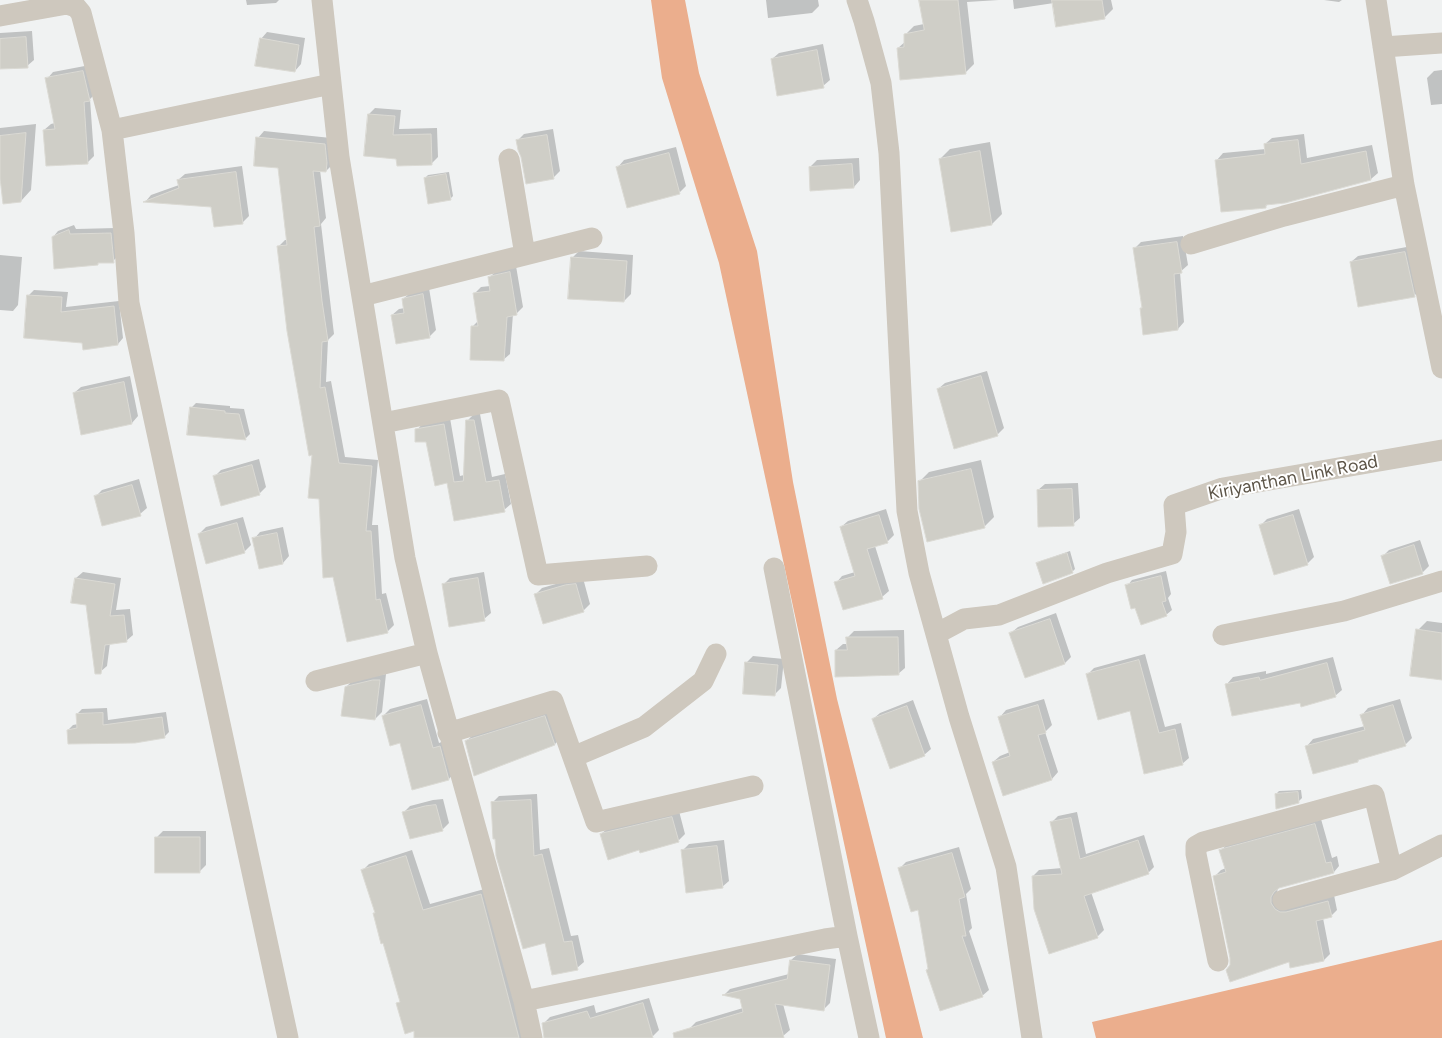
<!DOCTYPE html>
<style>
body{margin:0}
canvas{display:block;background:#f0f2f2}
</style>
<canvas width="1442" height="1038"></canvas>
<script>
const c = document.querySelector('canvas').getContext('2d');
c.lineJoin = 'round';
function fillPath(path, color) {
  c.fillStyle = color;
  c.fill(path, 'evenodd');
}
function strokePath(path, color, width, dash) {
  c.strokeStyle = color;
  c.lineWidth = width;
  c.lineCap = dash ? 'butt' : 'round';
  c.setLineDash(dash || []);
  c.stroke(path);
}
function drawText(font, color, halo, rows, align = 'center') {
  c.font = font + ' Figtree,sans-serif';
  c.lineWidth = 4;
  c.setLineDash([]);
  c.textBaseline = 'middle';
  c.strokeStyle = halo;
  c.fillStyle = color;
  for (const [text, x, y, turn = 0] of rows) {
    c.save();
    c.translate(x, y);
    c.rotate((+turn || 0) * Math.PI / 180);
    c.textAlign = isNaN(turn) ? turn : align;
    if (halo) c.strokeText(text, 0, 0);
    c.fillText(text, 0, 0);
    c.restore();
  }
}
fillPath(new Path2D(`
 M651,0H685L699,73L757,251L793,482L837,699L923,1038H886L719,263L662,78Z
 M1442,940V1038H1096L1092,1022Z`), '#ebae8d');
fillPath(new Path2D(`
 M246,0H279L276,3L247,5Z
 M766,0H818L819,6L812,13L768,18Z
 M921,0H999L967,2L974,64L965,73L898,48L906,41V34L914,26L924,24Z
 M1013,0H1111L1113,9L1104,18L1054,3L1014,9Z
 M1324,0H1342L1339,2Z
 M32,31L34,60L27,66L0,68V33Z
 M267,32L305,38L301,64L295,71L261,39Z
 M823,44L830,80L823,86L772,59L779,53Z
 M90,65L96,93L90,99L94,156L88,162L44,130L51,124L55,123L47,79L53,72Z
 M1442,70V104L1431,105L1427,78L1434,71Z
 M375,108L401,110L399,129L437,128L438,157L431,164L398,158L369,114Z
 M36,124L31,190L21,201L2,183H0V128Z
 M553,129L560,171L553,178L517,141L524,134Z
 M264,131L331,138L333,164L326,171L320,170L326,218L321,224L334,334L328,340L326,382L331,381L345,457L378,460L372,525H378L382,594L386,593L394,625L387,632L320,498L278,247L285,240H288L279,167L258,138Z
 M1304,134L1307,158L1372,145L1378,173L1371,179L1269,203L1266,206L1217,160L1223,153L1266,149L1265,144L1272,138Z
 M990,142L1002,214L992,224L940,159L950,149Z
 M676,147L686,186L679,193L618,167L624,160Z
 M859,158L860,180L854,187L810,167L817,160Z
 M242,166L249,216L242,223L212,205L146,201L151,195L179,185L178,180L185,174Z
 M449,172L453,196L450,199L425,178L428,175Z
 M74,225L76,229L116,228L118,256L113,261L100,262L97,264L53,237L58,231Z
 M1183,236L1188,265L1180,272L1184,322L1178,329L1141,308L1143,307L1134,249L1141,242Z
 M1412,246L1421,289L1414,296L1351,262L1358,256Z
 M579,251L633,255L631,294L624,301L572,258Z
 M0,255L22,257L18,305L13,311L0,310Z
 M516,266L523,307L516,314H513L510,354L503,360L473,326L478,321L474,294L481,287L490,286L489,278L496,271Z
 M429,288L436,330L429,337L392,315L399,309L405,308L403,299L410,293Z
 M34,290L68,292L66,307L119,301L123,338L118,344L83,342L29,295Z
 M987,371L1004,428L997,435L938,389L945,383Z
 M130,376L138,416L132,423L74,393L81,387Z
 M196,403L230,406V408L244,409L250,434L245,439L191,408Z
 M474,414H480L492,477L505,474L511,504L504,510L448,482L427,441L417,430L423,423L450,418L460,476L464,475L467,421Z
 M259,459L266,487L259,494L215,476L221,470Z
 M981,460L994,517L984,527L919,482L929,472Z
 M139,479L147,508L140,514L95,497L102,490Z
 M1078,483L1080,518L1073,524L1038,490L1045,484Z
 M886,509L894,535L887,542L875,546L889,591L882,597L836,583L842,576L855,572L841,527L848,521Z
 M1299,509L1314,557L1307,564L1260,526L1267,519Z
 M243,517L251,545L244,552L199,534L206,527Z
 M283,527L289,556L283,563L254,539L260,532Z
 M1420,540L1429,566L1422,573L1383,556L1389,550Z
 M1070,551L1075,569L1072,572L1038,564L1041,561Z
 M1166,571L1171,594L1168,598L1172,610L1166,615L1127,586L1132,580Z
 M83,572L121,578L116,610L130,609L133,635L126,641L110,643L107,666L100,672L88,604L76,578Z
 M484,572L491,613L484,619L443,585L450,578Z
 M583,578L590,604L583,611L536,594L542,588L573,579Z
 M1056,613L1071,657L1065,663L1026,677L1011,633L1018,627Z
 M1427,621L1442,623V679L1418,630Z
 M904,630L905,668L898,674L836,650L843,644H848L847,638L854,631Z
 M1145,654L1165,727L1181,723L1189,758L1182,764L1131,710L1087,675L1094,668Z
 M753,656L784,659L781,688L774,695L746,663Z
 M1333,657L1342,690L1335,696L1301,702L1227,684L1233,677L1266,671V674Z
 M386,674L382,712L375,719L346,687L353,680Z
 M427,699L439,743L446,740L455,772L449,779L413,788L401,742L383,716L390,709Z
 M1044,699L1052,725L1045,732L1058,772L1052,779L1004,795L993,762L1000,756L1010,752L1000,717L1006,710Z
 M1400,699L1412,738L1405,745L1360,758L1358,761L1307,746L1313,739L1365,726L1362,715L1368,708Z
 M913,700L931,749L924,755L873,719L880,713Z
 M107,708L108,720L166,712L169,732L164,737L68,730L73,725L78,724L77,714L82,709Z
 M552,711L561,738L555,744L475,774L466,741L473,735Z
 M1301,790L1302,798L1298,802L1276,794L1279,791Z
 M537,794L540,850L549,848L571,936L578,935L584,962L577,968L546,942L492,803L499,796Z
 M443,799L449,823L442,830L404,812L410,806L433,800Z
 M679,811L685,834L678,841L601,834L608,828Z
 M1077,812L1086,854L1144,835L1154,867L1148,873L1091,892L1104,930L1097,937L1033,876L1039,870L1062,868L1051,823L1058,816Z
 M1321,819L1332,858L1337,856L1339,866L1334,872L1278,888L1276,897L1334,895L1337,910L1331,916L1323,918L1330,954L1324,960L1291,966L1290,961L1231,966L1232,958L1215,876L1221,870L1226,868L1221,851L1226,845Z
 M163,831H206V865L199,872L156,838Z
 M724,840L729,881L722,887L682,851L689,844Z
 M959,847L971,889L966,894L972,928L969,931L989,990L982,996L930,968L919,909L900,868L906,862Z
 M412,850L430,904L488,888L528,1038H474L398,1004L401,1001L374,914L376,912L362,871L369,864Z
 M798,954L836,959L830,1003L823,1010L783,1004L790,1030L783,1036L777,1038H692L690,1028L696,1022L743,1008L741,998L724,995L730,989L789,974L791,960Z
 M649,998L659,1030L652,1037L545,1038L543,1024L550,1017L594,1005L596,1013Z`), '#0003');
const building = new Path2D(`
 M919,0H958L966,74L900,80L897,48L904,47V34L924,30Z
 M1052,0H1102L1105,19L1056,27Z
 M26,37L28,68L0,69V39Z
 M260,38L299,45L295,72L255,66Z
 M817,50L824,88L777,96L771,59Z
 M83,71L90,101L84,102L88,164L46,166L43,130L55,129L45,78Z
 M368,114L395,116L393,135L431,134L432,165L397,166L396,159L364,156Z
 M26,133L21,202L3,204L0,178V136Z
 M547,135L554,179L526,184L521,157L518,150L516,140Z
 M256,137L325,144L327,163L326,172L313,171L320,226L314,227L322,301L328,341L322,342L320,388L325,387L339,463L372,466L366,531H371L376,600L380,599L388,633L347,642L333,577L323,578L319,499L308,498L312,455L309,456L287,331L277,246L287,245L278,168L254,166Z
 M1298,140L1301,164L1366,151L1371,180L1285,203L1266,205V208L1221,212L1215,160L1265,154L1264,144Z
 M980,151L992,225L951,232L939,159Z
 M669,153L680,194L627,208L616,167Z
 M852,164L854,188L810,191L809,167Z
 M236,172L243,224L214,227L211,207L143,202L179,188L177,180Z
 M446,174L451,200L428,204L424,178Z
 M69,230L70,234L111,233L114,263H98V265L54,269L52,237Z
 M1177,242L1182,273L1174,274L1178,330L1143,335L1140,308H1142L1133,248Z
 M1405,252L1415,297L1358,307L1350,262Z
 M571,257L627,261L624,302L568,299Z
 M510,272L517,315L507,317L504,361L470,360L471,326H478L473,293L490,291L488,277Z
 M423,294L430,338L396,344L391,315L404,313L402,299Z
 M27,295L62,297L61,312L114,306L118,345L83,350L82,343L24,338Z
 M981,376L998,436L954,449L937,389Z
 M124,382L132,424L81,435L73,393Z
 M190,407L225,411V413L239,414L246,440L187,435Z
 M466,420H474L486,482L499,480L505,512L454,521L447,483L435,486L426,442H415V429L444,424L454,482L463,481Z
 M252,465L260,495L221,506L213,476Z
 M971,469L985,528L927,542L919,509L918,481Z
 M132,485L141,516L102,526L94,496Z
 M1072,489L1074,526L1038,527L1037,490Z
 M879,515L888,543L867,549L883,599L843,610L834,582L855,576L840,527Z
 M1293,515L1308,565L1274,575L1259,525Z
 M237,523L245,553L206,564L198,534Z
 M277,533L283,564L259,569L252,538Z
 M1414,545L1423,574L1390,584L1381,556Z
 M1067,553L1073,573L1043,584L1036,563Z
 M1161,576L1166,601L1162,602L1167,616L1141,625L1135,608L1131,609L1125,585Z
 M75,578L115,584L110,616L124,615L127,642L105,645L101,674H95L86,605L71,603Z
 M478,578L485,621L449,627L442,584Z
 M576,584L584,612L543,624L534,594L565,585Z
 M1050,619L1065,664L1025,678L1009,633Z
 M1416,629L1442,633V680L1410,676Z
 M846,637H898L899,675L835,677V650H847Z
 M1139,660L1159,733L1175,729L1183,765L1144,774L1130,711L1098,720L1086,674Z
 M745,662L778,665L775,696L743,694Z
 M1327,663L1336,697L1301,707L1300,703L1232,716L1225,684L1259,677L1260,680Z
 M373,680H380L375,720L341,716L345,687Z
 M421,705L433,748L440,746L449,780L412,790L400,743L390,746L382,716Z
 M1038,705L1046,733L1038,735L1052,780L1003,796L992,762L1010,756L998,717Z
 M1393,705L1406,746L1358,760V762L1313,774L1305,746L1365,730L1360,715Z
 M907,706L925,756L890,769L872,719Z
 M103,713V725L162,717L165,738L135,743L68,744L67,730L77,728L76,714Z
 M545,716L555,745L474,776L465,741Z
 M1298,792L1299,803L1276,809L1275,794Z
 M531,800L534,856L542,854L564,942L572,941L578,970L552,975L545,943L523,949L496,856L495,839H493L491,802Z
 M436,805L443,831L410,839L402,812L425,806Z
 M672,817L679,842L640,853L639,850L608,860L600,834Z
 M1071,818L1080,859L1138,840L1149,874L1084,896L1098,938L1049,954L1034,909L1032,876L1062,874L1050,822Z
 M1315,824L1326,863L1331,862L1334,873L1279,888L1274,892L1271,897V903L1275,909L1280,912H1286L1328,901L1332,917L1316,921L1324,961L1290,968L1289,962L1230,982L1226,970L1230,965V958L1213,876L1226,872L1219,850Z
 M155,837H200V873H155Z
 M717,846L723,888L686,893L681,850Z
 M952,853L965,897L959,899L966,936H962L983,997L940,1011L926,970L928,969L918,910L911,912L898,868Z
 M406,856L423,910L481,894L519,1038H414V1031L405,1034L396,1003L400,1002L383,943L381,944L373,913H375L361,870Z
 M790,960L830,965L824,1011L775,1004L784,1038H674L673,1033L743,1012L740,999L722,995L787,979Z
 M643,1003L653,1038H544L542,1023L587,1011L590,1018Z`);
fillPath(building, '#cfcec7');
strokePath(building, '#dbdad4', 1);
strokePath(new Path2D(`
 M322,0L339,157L405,558L427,653L524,1001L532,1038
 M857,0L864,21L881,83L889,153L907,511L919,573L959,717L1006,867L1032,1038
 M1376,0L1404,185L1442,368
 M0,16L67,4L76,7L81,13L112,130L124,233L129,303L288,1038
 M1383,47L1442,43
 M112,130L331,84
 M509,159L525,255
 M1191,244L1284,216L1404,185
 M362,296L592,238
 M383,423L499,400L538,575L647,566
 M774,568L847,936L869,1038
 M936,634L964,619L999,615L1107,573L1172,554L1176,532L1174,505L1223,488L1442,450
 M1223,635L1344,611L1442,581
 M316,681L427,653
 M448,733L553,701L596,822L753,786
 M573,757L644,727L703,681L716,654
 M1283,900L1392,870L1442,845
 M1218,961L1196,854V846L1203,842L1374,795L1392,870
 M524,1001L825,939L847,936`), '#cec8be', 21);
drawText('18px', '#5d5548', '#fff', [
 ["Kiriyanthan Link Road",1293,478,-11]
]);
</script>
